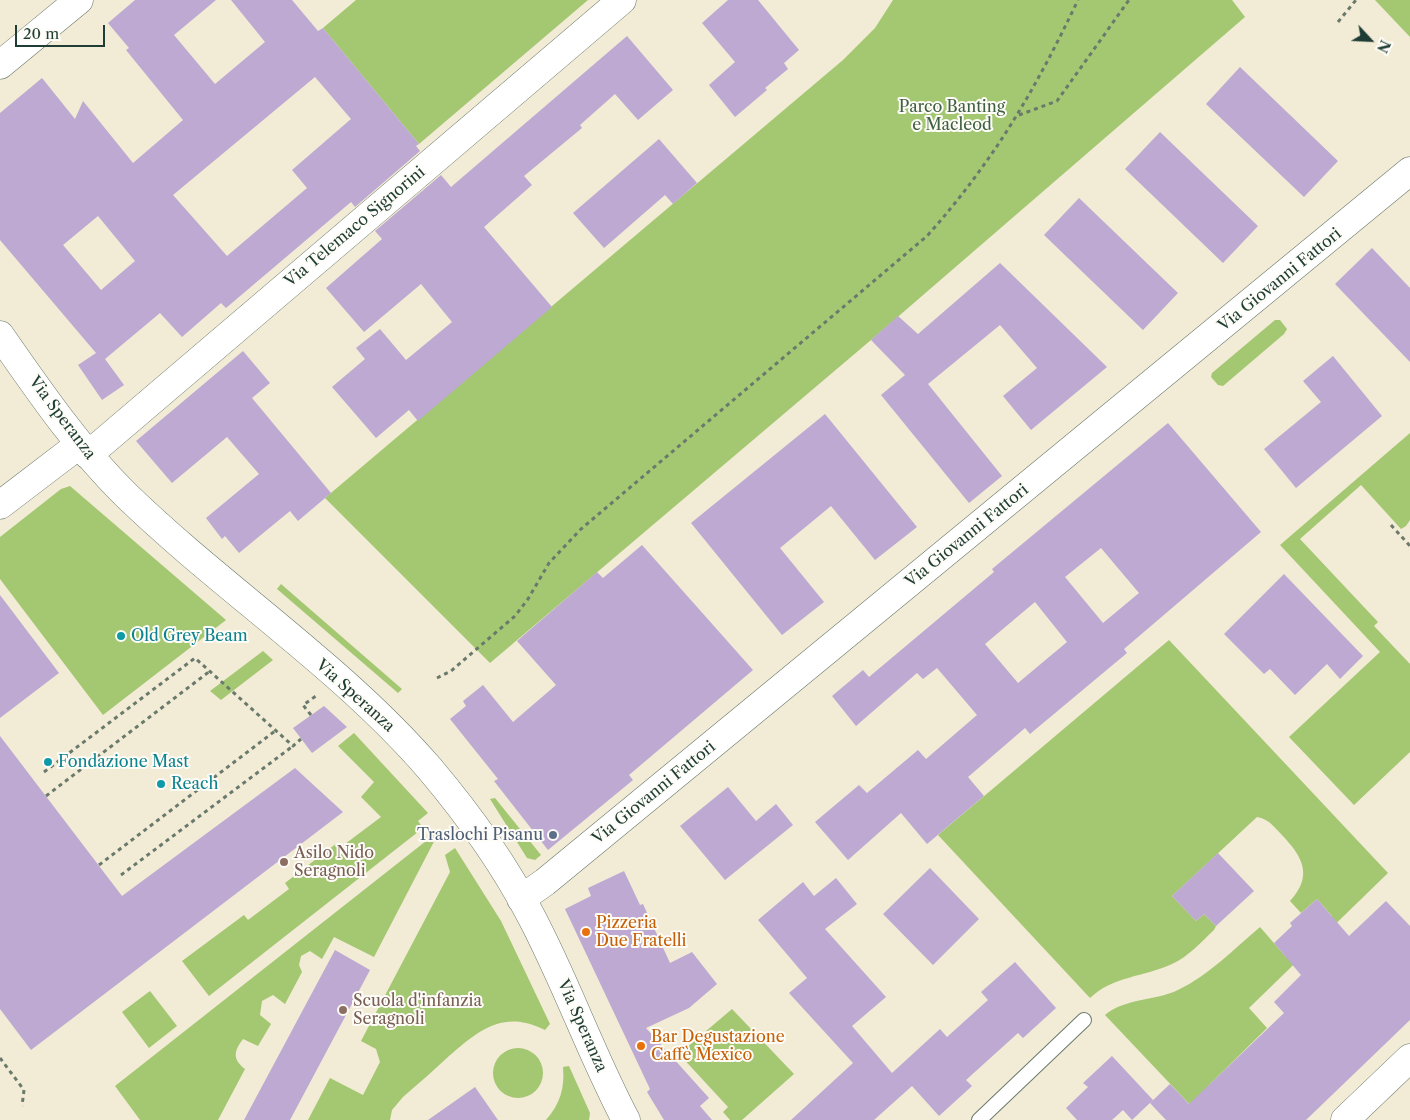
<!DOCTYPE html>
<meta charset="utf-8">
<style>
body{margin:0}
#map{position:relative;width:1410px;height:1120px;overflow:hidden;background:#f2ebd5;font-family:"Libre Caslon Text",serif}
canvas{display:block}
.north{position:absolute;left:1345px;top:15px;width:50px;height:50px;-webkit-text-stroke:4px #fdfcf7;paint-order:stroke;rotate:115deg;font-size:14px;font-weight:700;line-height:20px;text-align:center;color:#1f3d34}
.north::after{content:'';display:block;margin:auto;width:18px;height:22px;background:#1f3d34;clip-path:polygon(50% 0,100% 100%,50% 72%,0 100%)}
.scale{position:absolute;left:15px;top:25px;width:90px;height:22px;box-sizing:border-box;border:2px solid #1f3d34;border-top:0;padding-left:6px;font-size:15px;line-height:18px;white-space:nowrap;color:#1f3d34;-webkit-text-stroke:4px #fdfcf7;paint-order:stroke}
</style>
<div id="map">
<canvas width="1410" height="1120"></canvas>
<div class="north">N</div>
<div class="scale">20 m</div>
</div>
<script>
const c = document.querySelector('canvas').getContext('2d');
c.lineJoin = 'round';
function fillPath(path, color) {
  c.fillStyle = color;
  c.fill(path, 'evenodd');
}
function strokePath(path, color, width, dash) {
  c.strokeStyle = color;
  c.lineWidth = width;
  c.lineCap = dash ? 'butt' : 'round';
  c.setLineDash(dash || []);
  c.stroke(path);
}
function drawText(font, color, halo, rows, align = 'center') {
  c.font = font + ' "Libre Caslon Text",serif';
  c.lineWidth = 4;
  c.setLineDash([]);
  c.textBaseline = 'middle';
  c.strokeStyle = halo;
  c.fillStyle = color;
  for (const [text, x, y, turn = 0] of rows) {
    c.save();
    c.translate(x, y);
    c.rotate((+turn || 0) * Math.PI / 180);
    c.textAlign = isNaN(turn) ? turn : align;
    if (halo) c.strokeText(text, 0, 0);
    c.fillText(text, 0, 0);
    c.restore();
  }
}
fillPath(new Path2D(`
 M356,0H588L419,144L323,28Z
 M893,0H1232L1245,17L871,340L490,663L325,498L843,60L875,28Z
 M1375,0H1410V37Z
 M1275,320H1280L1287,329L1284,334L1223,386L1218,385L1211,377L1212,373Z
 M1410,433V520L1406,526L1401,529L1361,485L1300,539L1378,622L1374,626L1410,664V752L1354,805L1289,737L1380,652L1280,545Z
 M70,486L226,620L103,715L0,579V537L61,489Z
 M281,584L402,689L398,693L277,589Z
 M1169,640L1388,873L1249,1008L1267,1028L1208,1086L1194,1109L1105,1015C1125,998 1155,1001 1178,990C1209,975 1234,949 1260,927L1286,957L1332,916L1317,899L1301,913L1290,901C1314,875 1302,856 1281,834C1273,826 1269,819 1257,817L1172,896L1196,921L1204,914L1216,926L1214,930C1201,942 1188,957 1172,964C1144,977 1113,976 1090,998L938,835Z
 M263,651L273,660L221,700L210,691Z
 M354,733L428,813L418,821L423,828L209,996L182,961L244,915L248,920L289,889L285,883L337,843L341,847L381,817L361,797L374,782L338,746Z
 M495,798L541,855L535,860L527,858L490,799Z
 M440,830L374,957L334,937L322,959L310,951L301,956L299,965L302,972L285,1004L273,995L262,1001L260,1015L271,1024L258,1046L243,1039C234,1051 232,1059 245,1069L218,1120H140L115,1086Z
 M455,848L501,921L550,1024L545,1030C504,1009 479,1030 449,1056C434,1070 418,1084 403,1097L392,1110L390,1120H308L330,1078L363,1095L380,1062L376,1049L361,1041L450,872L445,855Z
 M150,991L177,1026L149,1048L122,1012Z
 M732,1009L794,1074L742,1120H730L723,1112L728,1107L679,1054Z
 M493 1073a25 25 0 1 1 50 0a25 25 0 1 1-50 0Z
 M569,1066L590,1113L589,1120H546C560,1104 565,1088 563,1067Z`), '#a4c771');
fillPath(new Path2D(`
 M135,0H216L174,35L215,84L265,42L231,0H292L318,31L323,28L419,144L416,146L420,151L355,207L351,202L226,308L221,303L182,337L160,313L105,359L124,385L102,400L78,365L96,353L0,240V113L42,78L75,119L83,101L133,163L183,120L126,50L129,48L108,23ZM315,77L351,119L292,170L307,188L227,256L173,195ZM98,216L135,261L101,290L63,245Z
 M728,0H758L799,50L784,63L788,69L765,88L767,90L735,117L709,85L735,62L702,23Z
 M627,36L673,90L638,120L615,94L580,125L582,128L524,176L532,185L484,227L552,307L418,421L409,410L376,438L332,387L365,359L356,348L380,329L406,360L452,322L421,284L364,332L326,288L382,239L375,231L441,175L451,187Z
 M1240,67L1338,161L1304,197L1206,104Z
 M1160,132L1258,226L1223,263L1125,169Z
 M659,139L697,183L673,204L665,195L604,248L573,213Z
 M1079,198L1178,293L1143,330L1044,235Z
 M1372,248L1410,288V362L1335,284Z
 M1000,263L1107,367L1031,430L1003,396L1037,368L1000,325L928,384L1002,476L969,503L881,395L905,375L871,340L898,316L918,334Z
 M243,351L270,383L252,398L331,493L298,521L290,511L239,553L225,536L222,539L206,518L259,474L227,437L172,483L136,441Z
 M1333,356L1382,416L1296,488L1264,449L1321,402L1303,381Z
 M825,414L917,527L875,560L831,506L780,548L824,602L782,635L691,523Z
 M1168,423L1261,532L1124,649L1127,653L1030,734L1025,728L968,777L984,796L927,844L901,813L848,860L815,822L859,785L867,793L918,750L926,759L977,715L937,668L923,679L917,673L856,726L832,696L863,670L869,677L994,572L992,569ZM1101,548L1139,593L1103,623L1065,577ZM1035,602L1067,642L1018,683L985,644Z
 M642,545L753,670L629,775L633,780L548,850L494,781L498,779L450,719L466,706L463,701L483,685L513,722L556,685L517,641L597,572L603,578Z
 M1284,574L1363,656L1340,679L1327,664L1295,695L1270,669L1264,674L1224,634Z
 M0,595L59,673L0,718Z
 M324,706L347,727L312,753L293,728Z
 M0,736L122,896L295,768L343,812L31,1050L0,1009Z
 M728,787L756,821L776,804L793,825L725,880L680,826Z
 M1218,853L1254,891L1216,926L1204,914L1196,921L1172,896Z
 M930,868L979,919L933,965L883,914Z
 M624,871L640,905L643,904L670,963L692,952L717,984L689,1008L646,1028L709,1098L700,1106L712,1120H664L647,1092L650,1089L565,909L591,896L588,888Z
 M836,878L857,904L825,929L886,997L852,1026L892,1073L940,1029L947,1037L988,1000L981,992L1015,962L1056,1008L1023,1038L1018,1033L966,1080L972,1086L939,1116L912,1086L874,1120H791L853,1063L789,993L807,978L758,920L803,882L814,896Z
 M1317,899L1349,936L1386,901L1410,926V1020L1306,1120H1166L1150,1103L1170,1084L1189,1104L1284,1013L1274,1002L1301,975L1274,943L1292,926L1290,923Z
 M335,950L370,970L290,1120H244Z
 M1112,1056L1153,1100L1132,1120L1123,1110L1112,1120H1077L1066,1108L1088,1087L1083,1083Z
 M475,1087L498,1120H428Z`), '#bda9d2');
const lane = new Path2D(`
 M979,1120L1084,1020`);
const street = new Path2D(`
 M0,65L79,0
 M0,335C39,391 78,448 126,495C224,590 341,666 430,769C468,814 504,864 531,916C566,982 591,1054 626,1120
 M88,455L622,0
 M0,505L80,444
 M521,899L545,882L1410,171
 M1345,1120L1410,1058`);
strokePath(lane, '#697a6c', 16);
strokePath(street, '#697a6c', 29);
strokePath(new Path2D(`
 M1338,22L1356,0
 M1019,115L1057,101L1129,0
 M1391,525L1410,546
 M437,678L451,671L515,616L528,599L549,563L581,529L927,236C994,161 1035,90 1078,0
 M311,715L303,705L316,696
 M44,772L195,658L293,746L301,739
 M46,796L210,671
 M99,865L275,731
 M121,875L293,746
 M0,1058L24,1090L22,1106`), '#697a6c', 3, [4, 4]);
strokePath(lane, '#fff', 14);
strokePath(street, '#fff', 28);
for (const [x, y, r, color] of [
 [121,636,5,"#0f9aa8"],
 [48,762,5,"#0f9aa8"],
 [161,784,5,"#0f9aa8"],
 [553,835,5,"#5c6f8a"],
 [284,862,5,"#8d6e63"],
 [586,932,5,"#e8710a"],
 [343,1010,5,"#8d6e63"],
 [641,1046,5,"#e8710a"]
]) {
  const dot = new Path2D();
  dot.arc(x, y, r, 0, 2 * Math.PI);
  c.fillStyle = color;
  c.fill(dot);
  strokePath(dot, '#fdfcf7', 2);
}
drawText('16px', '#406043', '#fdfcf7', [
 ["Parco Banting",952,107],
 ["e Macleod",952,125]
]);
drawText('16px', '#1f3d34', '#fdfcf7', [
 ["Via Telemaco Signorini",355,227,-40],
 ["Via Giovanni Fattori",1280,280,-39],
 ["Via Speranza",62,418,53],
 ["Via Giovanni Fattori",967,536,-39],
 ["Via Speranza",355,696,42],
 ["Via Giovanni Fattori",654,793,-39],
 ["Via Speranza",582,1026,66]
]);
drawText('16px', '#0d838f', '#fdfcf7', [
 ["Old Grey Beam",131,636],
 ["Fondazione Mast",58,762],
 ["Reach",171,784]
], 'left');
drawText('16px', '#4e5e75', '#fdfcf7', [
 ["Traslochi Pisanu",543,835]
], 'right');
drawText('16px', '#785e54', '#fdfcf7', [
 ["Asilo Nido",294,853],
 ["Seragnoli",294,871],
 ["Scuola d'infanzia",353,1001],
 ["Seragnoli",353,1019]
], 'left');
drawText('16px', '#c56008', '#fdfcf7', [
 ["Pizzeria",596,923],
 ["Due Fratelli",596,941],
 ["Bar Degustazione",651,1037],
 ["Caffè Mexico",651,1055]
], 'left');
</script>
